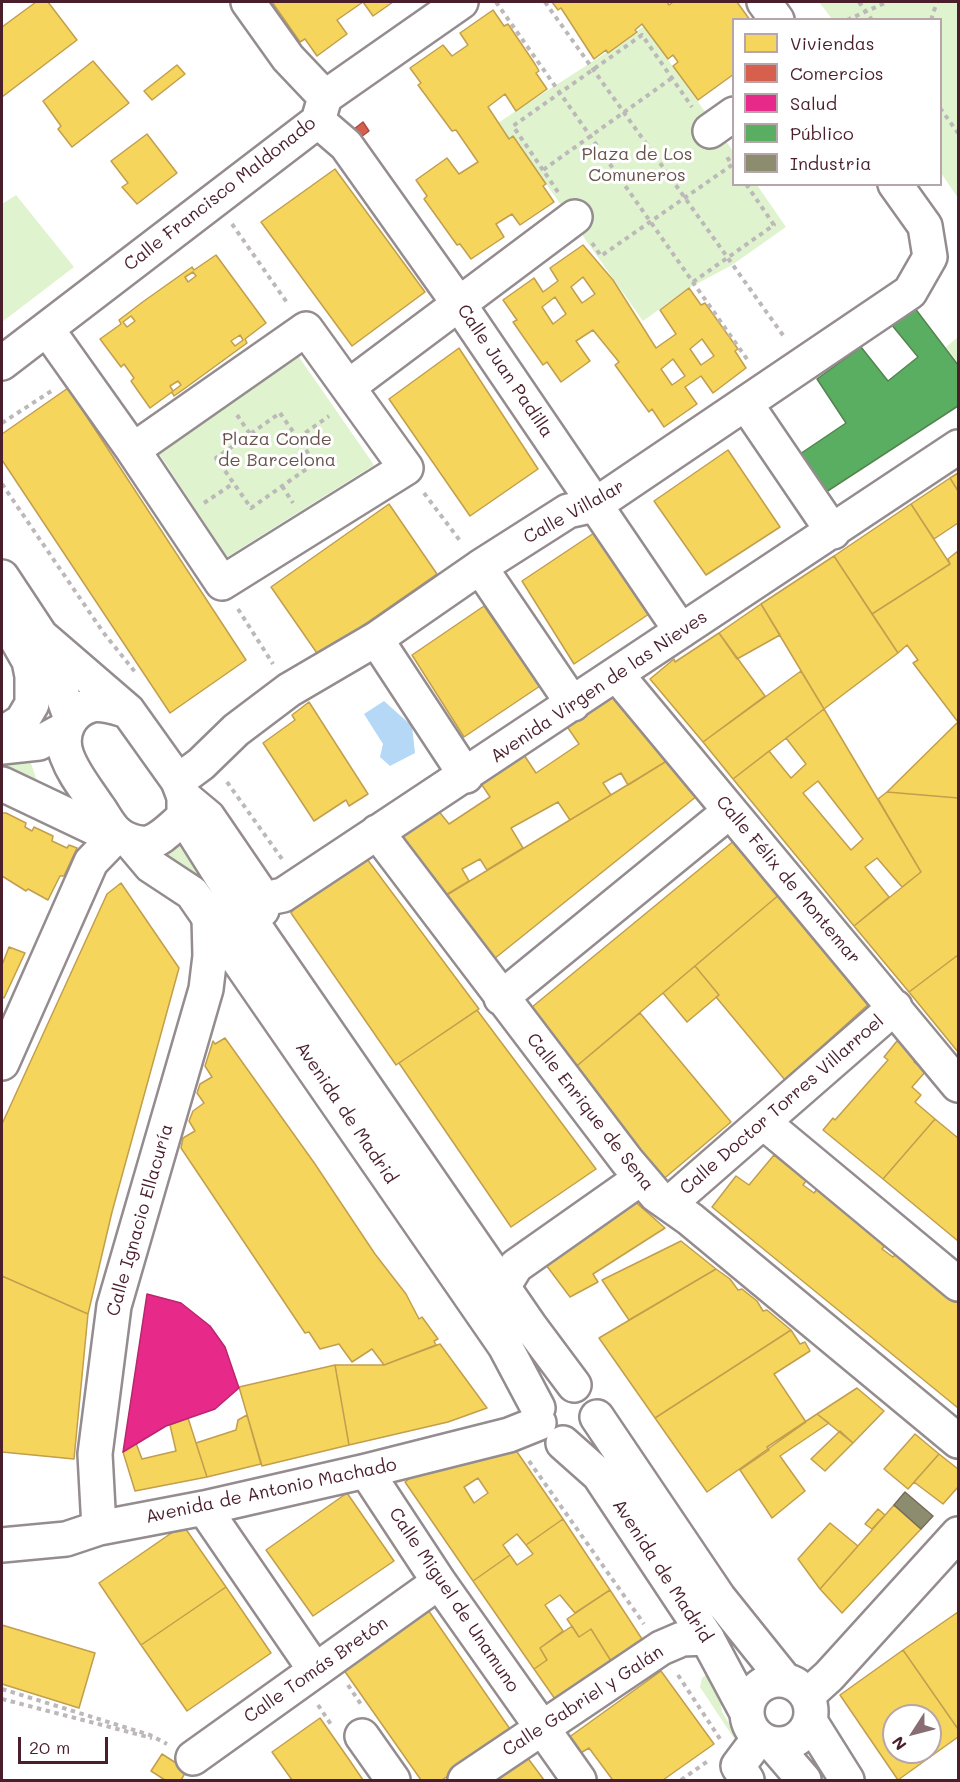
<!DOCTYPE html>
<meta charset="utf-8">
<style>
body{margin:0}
#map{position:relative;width:960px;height:1782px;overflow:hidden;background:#fff;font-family:Mali,sans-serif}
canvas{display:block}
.frame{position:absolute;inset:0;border:3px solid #4a1f2b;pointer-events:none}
.legend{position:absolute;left:732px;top:18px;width:210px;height:168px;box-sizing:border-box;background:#fff;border:2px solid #b7a5aa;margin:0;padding:8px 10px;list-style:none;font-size:18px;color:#4a1f2b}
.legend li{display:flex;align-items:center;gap:12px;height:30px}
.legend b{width:30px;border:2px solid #b7a5aa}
.north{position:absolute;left:882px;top:1704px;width:60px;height:60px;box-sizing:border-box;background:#fff;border:2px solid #b7a5aa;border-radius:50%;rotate:234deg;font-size:16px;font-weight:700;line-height:24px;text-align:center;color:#4a1f2b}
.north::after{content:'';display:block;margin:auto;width:21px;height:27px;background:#896d75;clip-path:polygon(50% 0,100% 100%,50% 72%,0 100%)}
.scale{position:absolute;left:18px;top:1737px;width:90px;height:27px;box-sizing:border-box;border:3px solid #4a1f2b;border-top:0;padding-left:8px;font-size:18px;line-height:21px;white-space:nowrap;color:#4a1f2b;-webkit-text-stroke:4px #fff;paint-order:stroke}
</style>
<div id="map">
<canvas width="960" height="1782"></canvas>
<div class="frame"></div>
<ul class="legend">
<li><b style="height:16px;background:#f6d55c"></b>Viviendas</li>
<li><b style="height:16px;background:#d6604d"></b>Comercios</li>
<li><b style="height:16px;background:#e7298a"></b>Salud</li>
<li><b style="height:16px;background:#5aae61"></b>Público</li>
<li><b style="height:16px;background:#8c8c6e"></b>Industria</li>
</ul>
<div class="north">N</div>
<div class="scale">20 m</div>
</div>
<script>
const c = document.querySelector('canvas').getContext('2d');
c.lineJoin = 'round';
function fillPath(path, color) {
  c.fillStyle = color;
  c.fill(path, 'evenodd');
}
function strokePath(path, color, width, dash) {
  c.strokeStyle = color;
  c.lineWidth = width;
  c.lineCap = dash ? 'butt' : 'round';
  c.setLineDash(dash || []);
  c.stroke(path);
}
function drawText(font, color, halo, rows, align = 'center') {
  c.font = font + ' Mali,sans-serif';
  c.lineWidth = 6;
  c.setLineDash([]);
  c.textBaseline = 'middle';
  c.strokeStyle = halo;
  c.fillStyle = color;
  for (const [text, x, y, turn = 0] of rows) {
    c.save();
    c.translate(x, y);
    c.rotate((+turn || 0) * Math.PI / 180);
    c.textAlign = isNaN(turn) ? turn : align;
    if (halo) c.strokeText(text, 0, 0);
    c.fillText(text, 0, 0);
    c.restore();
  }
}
fillPath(new Path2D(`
 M819,2H958V198L941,173L940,20L832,19Z
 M644,26L733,151L734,184L757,185L786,227L732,265L689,288L643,321L513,137L509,139L498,123C546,90 597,61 644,26Z
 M16,195L74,267L2,322V204Z
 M958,337V363L946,347Z
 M299,357L374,465L227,557L158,452Z
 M29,757L39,787L2,771V761Z
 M183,839L269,965L155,854L171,851Z
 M713,1670L718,1677L722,1712L740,1741L737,1743L700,1687L702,1678Z`), '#dff4ce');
fillPath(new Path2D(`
 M384,701L412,726L415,753L390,766L380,757L383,744L364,714Z`), '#b4d8f5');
const homes = new Path2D(`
 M36,2H48L77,40L2,97V27Z
 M272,2H393L373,16L363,2L337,20L347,34L317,56L305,39L300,42Z
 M552,2H667L669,5L673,2H737L750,20H734V74L698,100L673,66L678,62L673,55L668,59L642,24L635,30L637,32L608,53L606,50L594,59L561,8L558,10Z
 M493,10L504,26L508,24L535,64L539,71L536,73L547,89L516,111L505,94L488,107L509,139L513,136L546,184L543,186L554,202L520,225L512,214L496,224L504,237L471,259L460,244L457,245L424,199L427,196L416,180L447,158L459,174L478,162L456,130L452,131L418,85L421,83L410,68L443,45L452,56L468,45L460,33Z
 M93,61L129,103L72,147L58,129L61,126L43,101Z
 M177,65L185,74L152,100L144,91Z
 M147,134L177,173L137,204L122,187L128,183L111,161Z
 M335,169L425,292L352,346L261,222Z
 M583,245L613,280L656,348L676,334L660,310L689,288L701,305L705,303L738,349L735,351L746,368L713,393L701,376L685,387L697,404L664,427L652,409L649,412L615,365L619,362L593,330L576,341L590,361L561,382L547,362L543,365L513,322L517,320L503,300L534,278L543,292L558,281L550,268ZM583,277L595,294L582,303L571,287ZM555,297L566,314L553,324L542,307ZM702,339L714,356L701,365L690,349ZM673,359L685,376L672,385L661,369Z
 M216,255L266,323L245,339L247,343L184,389L174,396L172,392L150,408L131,381L134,378L124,364L121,367L100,339L121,324L119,320L144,301L192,267L194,270ZM193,272L196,276L188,282L185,277ZM131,316L135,321L127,327L123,322ZM240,335L243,340L235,346L231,341ZM178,381L181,385L173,391L170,386Z
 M459,348L538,469L470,516L389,399Z
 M68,388L246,660L170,713L2,460V434Z
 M728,450L780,527L706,575L654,501Z
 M958,473V491L950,478Z
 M950,478L958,491V523L934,539L911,504Z
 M389,504L437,574L319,656L271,587Z
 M911,504L950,564L872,614L834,556Z
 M594,533L649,614L574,664L522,581Z
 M958,551V722L913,663L918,660L907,645L898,653L872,614L950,564L948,559Z
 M834,556L898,653L824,709L761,604Z
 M761,604L780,635L737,659L719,633Z
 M484,606L540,686L464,737L412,655Z
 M719,633L765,696L703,742L650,679L674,659L675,662Z
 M801,671L824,709L733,779L703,742Z
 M614,693L670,759L628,785L621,773L603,783L611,795L570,820L558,802L511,828L523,848L487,870L480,859L462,869L469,881L431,904L389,841L437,809L449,824L490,797L478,779L522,752L536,773L548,765L579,744L566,725Z
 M309,702L368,794L349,806L346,800L314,821L263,743L295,720L292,715Z
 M824,709L921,872L902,887L877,858L865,867L889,897L854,926L733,779L769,751L791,778L806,764L786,738ZM818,781L863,839L851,850L803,793Z
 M958,722V798L887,792Z
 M670,759L697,796L484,967L437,901Z
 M887,792L958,798V955L909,992L854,926L921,872L878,799Z
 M2,813H6L26,823L25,827L32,831L34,827L53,836L52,841L67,848L69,845L77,848L64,876H60L48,900L28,889L26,891L2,876Z
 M735,840L780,894L572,1070L526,1012Z
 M361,858L364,862L367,859L479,1009L396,1065L291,913L294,909L292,906Z
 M121,883L179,968L112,1212L88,1314L2,1276V1124L107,894Z
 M780,894L871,1002L785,1080L716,997L719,995L695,966Z
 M9,947L25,953L4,998L2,997V965Z
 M958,955V1052L909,992Z
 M695,966L719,995L687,1022L663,993Z
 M477,1010L596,1169L511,1227L399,1063Z
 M640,1013L731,1122L660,1182L572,1070Z
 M225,1038L315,1164L375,1254L406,1294L419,1319L422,1317L438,1339L434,1341L436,1345L384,1365L372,1349L352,1362L339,1344L320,1349L309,1332L305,1333L181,1148L183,1138L195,1131L189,1121L193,1111L204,1103L197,1093L200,1084L212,1077L205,1066L213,1041L215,1044Z
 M897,1041L918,1057L914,1062L926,1071L912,1087L921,1095L915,1102L935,1119L883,1179L823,1130L833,1118L835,1120L888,1060L884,1057Z
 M935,1119L958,1138V1241L883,1179Z
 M774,1155L806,1181L803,1185L814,1193L818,1188L886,1244L882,1249L893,1257L896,1254L958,1303V1408L712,1207L736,1176L749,1185Z
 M631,1198L665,1228L593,1274L598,1282L570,1297L543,1261Z
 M681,1241L716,1269L629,1320L602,1280Z
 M716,1269L730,1279L738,1290L742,1289L757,1301L763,1311L767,1310L791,1330L655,1418L599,1338Z
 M2,1276L88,1314L74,1459L2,1452Z
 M791,1330L800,1344L805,1342L810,1351L774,1374L806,1422L707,1492L655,1418Z
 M440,1344L487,1408L448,1422L349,1445L335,1365H384Z
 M335,1365L349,1445L262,1466L239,1387Z
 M857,1388L884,1411L853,1443L817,1414Z
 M817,1414L829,1423L780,1456L805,1491L772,1518L740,1470L769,1450L767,1447Z
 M247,1415L261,1464L207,1477L196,1443L236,1430L238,1420Z
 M188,1418L207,1477L135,1491L123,1452L136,1443L142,1459L176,1451L170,1425Z
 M840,1431L853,1443L825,1471L811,1459Z
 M915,1434L939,1454L908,1489L884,1469Z
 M513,1446L563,1519L526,1545L517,1534L503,1545L510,1555L473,1581L405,1482L420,1470ZM478,1478L488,1493L474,1503L464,1487Z
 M939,1454L958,1469V1487L943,1504L914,1482Z
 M347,1493L394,1561L313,1616L266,1550Z
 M894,1505L921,1529L842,1613L820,1589Z
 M878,1509L885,1515L872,1529L865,1524Z
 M563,1519L610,1590L575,1613L560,1595L545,1605L563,1631L540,1648L547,1660L534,1669L473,1581L510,1555L517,1565L533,1554L526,1545Z
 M830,1523L858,1546L820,1589L798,1559Z
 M183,1525L226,1587L141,1645L99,1583Z
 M226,1587L271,1653L187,1711L141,1645Z
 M610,1590L642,1639L611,1661L591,1629L579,1637L567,1619Z
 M426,1607L512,1732L442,1780H421L341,1666Z
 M958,1612V1729L903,1650Z
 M2,1625L95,1653L79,1708L2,1684Z
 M572,1626L579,1637L591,1629L611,1661L555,1699L534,1669L547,1660L540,1648Z
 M903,1650L958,1729V1737L898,1780L840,1695ZM894,1716H930V1752H894Z
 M661,1671L714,1744L663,1780H610L612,1779L589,1748L579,1754L568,1738Z
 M320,1718L348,1758L363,1780H292L272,1752Z
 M162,1754L187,1770L181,1780H165L151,1771Z
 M527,1757L544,1780H492Z`);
fillPath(homes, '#f6d55c');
strokePath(homes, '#c29e4d', 1.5);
const shops = new Path2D(`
 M363,122L369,131L361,137L354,129Z`);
fillPath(shops, '#d6604d');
strokePath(shops, '#ac4c43', 1.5);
const health = new Path2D(`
 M147,1294L181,1303L210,1326L225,1347L239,1388L215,1409L166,1426L123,1452Z`);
fillPath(health, '#e7298a');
strokePath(health, '#b8266e', 1.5);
const public = new Path2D(`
 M914,307L958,365V406L823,494L797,456L846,423L817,379L861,347L888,381L918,357L891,324Z`);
fillPath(public, '#5aae61');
strokePath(public, '#558351', 1.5);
const industry = new Path2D(`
 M905,1492L933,1516L921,1529L894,1505Z`);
fillPath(industry, '#8c8c6e');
strokePath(industry, '#786b5a', 1.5);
const minor = new Path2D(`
 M248,2L288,58L325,97
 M764,2L777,20
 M318,121L346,145L459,304L681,631
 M710,131L734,114
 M47,329L133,450L222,583L406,468L306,329L133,450
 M2,363L318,121L325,97L461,2
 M348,387L575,217
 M746,404L833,532
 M480,567L573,704
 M2,599L13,633L29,661L32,676V704L22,721L2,734
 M376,639L466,776
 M617,675L958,1085
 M2,747L39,743L65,729
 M178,781L201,764L236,730L289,690L376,639L480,567L568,511L595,505L910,292L930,257L925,226L895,184
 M2,784L99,830L117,833
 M184,797L208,817L264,899L262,910
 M377,832L627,1161L656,1195L690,1219L958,1441
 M231,892L264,899L283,895L958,447
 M501,998L730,811
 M2,1063L91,862L118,834
 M763,1122L958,1284
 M670,1203L895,1007
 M503,1287L516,1266L641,1178
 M366,1471L439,1582L579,1780
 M204,1508L315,1670
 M99,1528L95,1454L114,1306L206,989L210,956L209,917
 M2,1545L66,1539L99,1528L204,1508L366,1471L509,1435L539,1423
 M808,1695L829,1676L958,1534
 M362,1736L393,1780
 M193,1758L439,1582
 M465,1780L661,1648L682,1639L707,1638
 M747,1780L738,1766L759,1738`);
const highway = new Path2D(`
 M2,577L41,636L71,719
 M41,636L128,711L178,781L184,797V817C174,825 160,841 147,843C137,844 123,839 117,833C109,826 104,815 98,807C87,790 74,775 67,756C59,735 69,711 92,705C104,703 117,708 128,711
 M184,817L231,892L530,1326L574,1385
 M129,840L151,866L192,893L505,1346L538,1408
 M597,1417L719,1598L784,1679
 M563,1443L599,1475L707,1638L746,1711
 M747 1712a32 32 0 1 1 64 0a32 32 0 1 1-64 0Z
 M810,1721L847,1780
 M773,1744L804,1780`);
strokePath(minor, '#948c8e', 38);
strokePath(highway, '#948c8e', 38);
strokePath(new Path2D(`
 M496,2L749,362
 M545,2L785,338
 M859,2L872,20
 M847,20L887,2
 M931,20L937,2
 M940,108L958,133
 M543,170L513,126L642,35L692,107
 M558,192L543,170L672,78
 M232,224L288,304
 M592,243L601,256L732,165L727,157
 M693,282L774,225L746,184
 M280,413L315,463L251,508L216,458Z
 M237,415L250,434
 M2,423L53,390
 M298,438L329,416
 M2,484L103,632L135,672
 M282,486L293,503
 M424,493L461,542
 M204,503L234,483
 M238,609L273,664
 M227,782L282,859
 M529,1461L644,1624
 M678,1675L720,1739
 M348,1685L362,1706
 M2,1689L150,1735L167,1744
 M2,1699L152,1738
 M318,1705L332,1726
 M681,1780L708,1761`), '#bdb8b9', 4, [4.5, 4.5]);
strokePath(minor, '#fff', 33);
strokePath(highway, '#fff', 33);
drawText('18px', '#69524a', '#fff', [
 ["Plaza de Los",637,154],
 ["Comuneros",637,175],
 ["Plaza Conde",277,439],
 ["de Barcelona",277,460]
]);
drawText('18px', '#4a1f2b', '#fff', [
 ["Calle Francisco Maldonado",220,194,-38],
 ["Calle Juan Padilla",505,371,56],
 ["Calle Villalar",574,512,-29],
 ["Avenida Virgen de las Nieves",599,687,-34],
 ["Calle Félix de Montemar",788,880,50],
 ["Calle Doctor Torres Villarroel",782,1105,-41],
 ["Calle Enrique de Sena",590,1112,52],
 ["Avenida de Madrid",346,1113,56],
 ["Calle Ignacio Ellacuría",140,1220,-74],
 ["Avenida de Antonio Machado",271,1491,-12],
 ["Avenida de Madrid",662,1571,57],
 ["Calle Miguel de Unamuno",454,1600,56],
 ["Calle Tomás Bretón",316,1670,-35],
 ["Calle Gabriel y Galán",583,1701,-33]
]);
</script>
